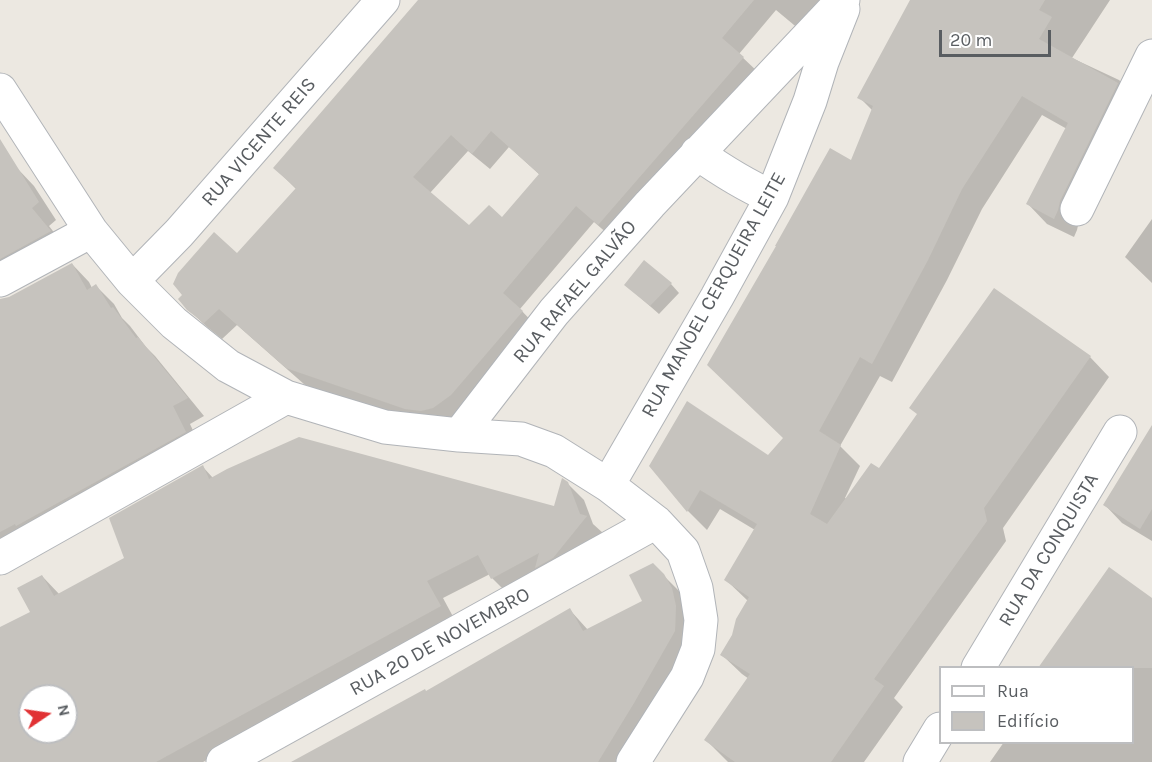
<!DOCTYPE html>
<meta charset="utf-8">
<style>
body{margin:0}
#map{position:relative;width:1152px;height:762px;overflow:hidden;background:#ece8e1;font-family:Karla,sans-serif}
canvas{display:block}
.legend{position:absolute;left:939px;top:666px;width:195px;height:78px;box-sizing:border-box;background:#fff;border:2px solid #bdbec0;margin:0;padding:8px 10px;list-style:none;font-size:18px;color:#595d61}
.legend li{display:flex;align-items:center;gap:12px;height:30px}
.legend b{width:30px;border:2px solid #bdbec0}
.north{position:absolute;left:18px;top:684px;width:60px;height:60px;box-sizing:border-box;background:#fff;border:2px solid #bdbec0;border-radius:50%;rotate:77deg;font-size:16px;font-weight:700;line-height:24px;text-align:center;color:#595d61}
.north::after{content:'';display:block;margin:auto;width:21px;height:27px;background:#e13234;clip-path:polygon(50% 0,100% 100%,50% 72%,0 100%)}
.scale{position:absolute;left:939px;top:30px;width:112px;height:27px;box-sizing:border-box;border:3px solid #595d61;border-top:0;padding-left:8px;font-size:18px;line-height:21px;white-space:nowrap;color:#595d61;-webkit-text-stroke:4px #fff;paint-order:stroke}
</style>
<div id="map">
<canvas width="1152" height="762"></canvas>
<ul class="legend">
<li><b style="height:8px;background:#fff"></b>Rua</li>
<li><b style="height:16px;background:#c6c3be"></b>Edifício</li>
</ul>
<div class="north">N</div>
<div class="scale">20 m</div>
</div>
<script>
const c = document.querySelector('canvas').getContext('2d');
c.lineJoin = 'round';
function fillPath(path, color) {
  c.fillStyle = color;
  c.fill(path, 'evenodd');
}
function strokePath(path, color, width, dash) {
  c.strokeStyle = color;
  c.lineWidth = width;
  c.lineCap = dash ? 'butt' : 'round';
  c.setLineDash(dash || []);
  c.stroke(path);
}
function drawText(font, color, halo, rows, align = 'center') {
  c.font = font + ' Karla,sans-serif';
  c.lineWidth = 4.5;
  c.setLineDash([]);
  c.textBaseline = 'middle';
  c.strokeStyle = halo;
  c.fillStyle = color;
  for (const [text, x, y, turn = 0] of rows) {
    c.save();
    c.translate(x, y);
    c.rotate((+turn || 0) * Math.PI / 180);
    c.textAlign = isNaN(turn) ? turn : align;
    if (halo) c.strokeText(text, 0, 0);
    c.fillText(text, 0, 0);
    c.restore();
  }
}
fillPath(new Path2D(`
 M420,0H826L800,30L776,10L739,54L760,74L616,241L594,222L520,309L539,329L450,424L424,426L305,385L237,325L222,339L206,326L188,309L297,190L275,168ZM509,147L540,175L502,219L469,227L430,193L468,151L490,169Z
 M912,0H1110L1072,58L1119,80L1139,99L1079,221L1077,230L1074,237L1047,224L1028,204L1067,129L1042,115L982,209L947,280L892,382L880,376L840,446L860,466L845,498L847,499L879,470L1090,357L1109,377L1003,528L1006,541L894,698L903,707L864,762H728L706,740L749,679L742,674L722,655L733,635L748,601L726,580L755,530L720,509L707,530L688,511L651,466L769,457L784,438L852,162L873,111L859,97Z
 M17,168L34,186L56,220L49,226L67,249L0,292V178Z
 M1152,219V283L1125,257Z
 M72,264L89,282L92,288L96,286L114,304L122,318L130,326L146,347L155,356L204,416L190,424L202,450L0,559V300L9,298Z
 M671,284L679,293L659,314L635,293Z
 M203,467L213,478L555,508L567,483L584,500L593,524L603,533L509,595L492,578L490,574L443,598L457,624L203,762H0V629L32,612L42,576L60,595L126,558ZM30,696H66V732H30Z
 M1152,469V541L1122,523L1105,505Z
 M653,565L680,592L691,648L624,762H295L426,692L570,610L588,630L644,601Z
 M1152,600V762H990L1004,742H1132V668Z`), '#0003');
fillPath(new Path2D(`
 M418,0H754L722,38L744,57L598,225L576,206L503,293L523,311L451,395L433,408L421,411L405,409L286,368L219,309L204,323L187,310L178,299L182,295L173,284L178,273L214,232L237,253L296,188L273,168ZM491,131L539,174L502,217L489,205L469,225L413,177L451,135L472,154Z
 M910,0H1045L1039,10L1052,17L1039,39L1118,83L1060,201L1058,210L1054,219L1026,204L1068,123L1022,96L962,189L928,260L872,364L860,357L819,431L841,445L810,514L827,524L871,463L879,468L917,414L909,408L994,288L1091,356L984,508L987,521L874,679L884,686L831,762H735L704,740L750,674L720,655L732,635L736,619L749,597L724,580L757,524L700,490L687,512L649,466L687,401L768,455L783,438L707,365L776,246H775L830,148L851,160L873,106L857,98Z
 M0,139L39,202L32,208L51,231L0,259Z
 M644,260L672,283L650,306L624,285Z
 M72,263L87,290L96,284L111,308L113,307L136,338L138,337L188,398L173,406L186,432L16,526L15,524L0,532V299L9,297Z
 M1152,425V509L1140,529L1103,505Z
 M299,437L554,506L562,478L568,482L580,514L587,516L553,558L535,568L539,553L491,579L478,555L427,581L441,606L156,762H0V627L30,612L17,588L42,575L54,596L124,558L109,518L203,465L209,479L227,469ZM30,696H66V732H30Z
 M653,563L664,574L672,588L676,606L675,631L634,703L598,762H291L425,689L426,691L570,608L583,631L642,601L629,575Z
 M1109,567L1152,598V668H1038Z`), '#c6c3be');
const minor = new Path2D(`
 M0,90L91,231L132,281L174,323L228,366L286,397L385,427L459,435L521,439L554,451L608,485L656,522L683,551L696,588L701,620L698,649L687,677L633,762
 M697,153C721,170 745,185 772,197
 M1077,209L1152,56
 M0,280L91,231
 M132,281L179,233L383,0
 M459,435L554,312L650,204L843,0
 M608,485L717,297L772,197L810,101L822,62L843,9
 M0,558L286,397
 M978,668L1120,432
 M223,762L656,522
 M920,762L940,729`);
strokePath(minor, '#b1b4b8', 35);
strokePath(minor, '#fff', 33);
drawText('20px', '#595d61', '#fff', [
 ["RUA VICENTE REIS",259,142,-49],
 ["RUA RAFAEL GALVÃO",575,292,-50],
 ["RUA MANOEL CERQUEIRA LEITE",714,295,-61],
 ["RUA DA CONQUISTA",1049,550,-59],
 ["RUA 20 DE NOVEMBRO",440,642,-29]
]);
</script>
